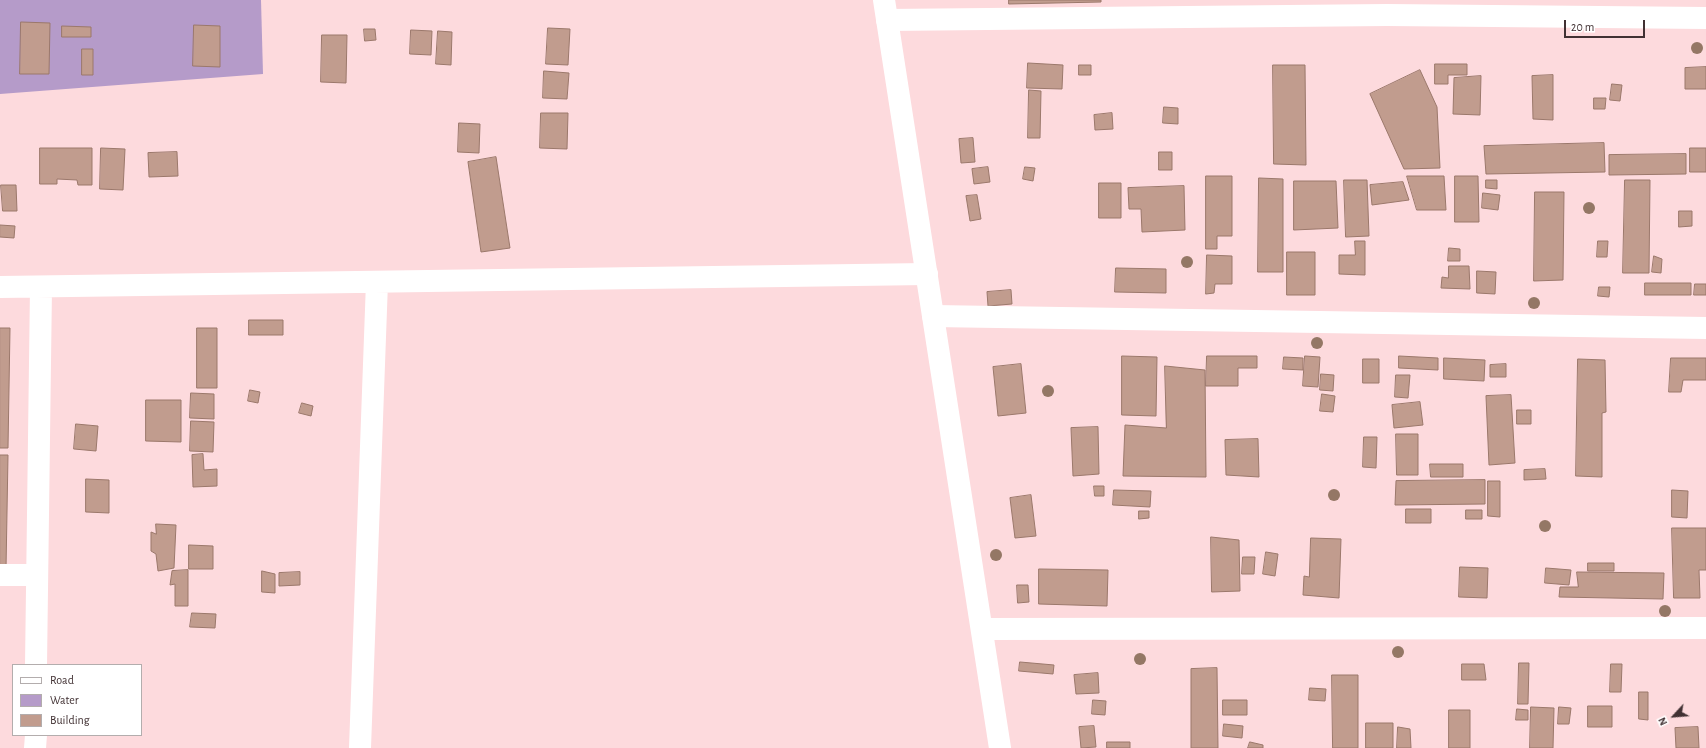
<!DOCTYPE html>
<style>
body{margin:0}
#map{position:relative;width:1706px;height:748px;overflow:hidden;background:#fddadd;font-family:"Alegreya Sans",sans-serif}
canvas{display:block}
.legend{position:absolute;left:12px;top:664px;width:130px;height:72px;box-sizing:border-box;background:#fff;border:1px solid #b3adad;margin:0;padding:5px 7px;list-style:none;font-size:12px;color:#413133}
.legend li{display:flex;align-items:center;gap:8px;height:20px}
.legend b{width:20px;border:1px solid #b3adad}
.north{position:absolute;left:1654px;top:696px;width:40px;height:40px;-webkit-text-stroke:3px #fff;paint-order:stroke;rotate:244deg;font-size:11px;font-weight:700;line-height:16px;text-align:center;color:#413133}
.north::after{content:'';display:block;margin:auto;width:14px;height:18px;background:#413133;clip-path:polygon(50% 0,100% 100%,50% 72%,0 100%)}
.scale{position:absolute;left:1564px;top:20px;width:81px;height:18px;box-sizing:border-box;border:2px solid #413133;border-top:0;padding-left:5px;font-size:12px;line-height:14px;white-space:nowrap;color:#413133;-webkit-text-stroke:3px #fff;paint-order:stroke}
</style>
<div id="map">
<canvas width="1706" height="748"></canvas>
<ul class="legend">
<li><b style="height:5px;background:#fff"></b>Road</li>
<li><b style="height:11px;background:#b59bc9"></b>Water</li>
<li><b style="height:11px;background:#c19c8e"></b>Building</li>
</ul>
<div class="north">N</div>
<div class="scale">20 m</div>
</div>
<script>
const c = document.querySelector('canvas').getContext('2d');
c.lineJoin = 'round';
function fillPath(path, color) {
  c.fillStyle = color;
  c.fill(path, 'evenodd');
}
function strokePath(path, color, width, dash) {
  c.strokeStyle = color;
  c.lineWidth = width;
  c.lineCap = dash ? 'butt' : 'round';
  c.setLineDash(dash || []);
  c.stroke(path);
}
fillPath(new Path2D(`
 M0,0H261L263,74L0,94Z`), '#b59bc9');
const building = new Path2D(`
 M1009,0H1101V2L1009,4Z
 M21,22L50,23L49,74H20Z
 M194,25L220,26V67L193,66Z
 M62,26L91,27V37H62Z
 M548,28L570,29L568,65L546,64Z
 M364,29H375L376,40L365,41Z
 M411,30L432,31L431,55L410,54Z
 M438,31L452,32L451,65L436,64Z
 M322,35H347L346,83L321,82Z
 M82,49H93V75H82Z
 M1028,63L1063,65L1062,89L1027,88Z
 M1435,64H1467V75H1448V84H1435Z
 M1079,65H1091V75H1079Z
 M1273,65H1305L1306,165L1274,164Z
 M1706,67V89H1685V68Z
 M1420,70L1437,107L1440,168L1404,169L1370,94Z
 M544,71L569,73L567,99L543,98Z
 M1553,75V120L1533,119L1532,76Z
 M1481,76L1480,115L1453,114L1454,78Z
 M1612,84L1622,85L1620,101L1610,100Z
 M1029,90L1041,91L1040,138H1028Z
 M1594,98H1606L1605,109H1594Z
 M1164,107L1178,108V124L1163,123Z
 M541,113H568L567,149L540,148Z
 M1112,113L1113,129L1095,130L1094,115Z
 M459,123L480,124L479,153L458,152Z
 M973,138L975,162L961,163L959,139Z
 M1604,143L1605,172L1486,174L1484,146Z
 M40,148H92V185H78L77,180L57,179V184H40Z
 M101,148L125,149L123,190L100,189Z
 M1690,148H1706V172H1690Z
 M177,152L178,176L149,177L148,153Z
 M1159,152H1172V170H1159Z
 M1686,154V174L1609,175V155Z
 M496,157L510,248L481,252L468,162Z
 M988,167L990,182L974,184L972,169Z
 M1025,167L1035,168L1033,181L1023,179Z
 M1206,176H1232V236H1217V249H1206Z
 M1407,176H1444L1446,210H1417Z
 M1455,176H1478L1479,222H1455Z
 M1259,178L1283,179V272H1258Z
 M1344,180H1367L1369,236L1346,237Z
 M1486,180H1497V189L1486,188Z
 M1625,180H1650L1649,273H1623Z
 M1294,181H1336L1338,228L1294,230Z
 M1403,182L1409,200L1372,205L1370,185Z
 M1099,183H1121V218H1099Z
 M1,185H16L17,211H3Z
 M1184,186L1185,230L1142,232L1141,209H1129L1128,188Z
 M1535,192H1564L1563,280L1534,281Z
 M1483,193L1500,195L1498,210L1482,208Z
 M977,195L981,219L970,221L966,196Z
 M1679,211H1692V226L1679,227Z
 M0,225L15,226L14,238L0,237Z
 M1355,241H1365V275L1339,274V255H1355Z
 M1598,241H1608L1607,257H1597Z
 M1449,248L1460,249V261H1448Z
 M1287,252H1315V295H1287Z
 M1207,255L1232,256V284H1215L1214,293L1206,294Z
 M1654,256L1662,259L1661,273L1652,272Z
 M1449,266H1469L1470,289L1441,288L1442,277L1448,278Z
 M1116,268L1166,269V293L1115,292Z
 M1477,271L1496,272L1495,294L1477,293Z
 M1645,283H1691V295H1645Z
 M1695,284H1706V295H1694Z
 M1599,287H1610L1609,297L1598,296Z
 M1011,290L1012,304L988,306L987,292Z
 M249,320H283V335H249Z
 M0,328H10L8,448H0Z
 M197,328H217V388H197Z
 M1122,356L1157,357L1156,416L1122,415Z
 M1207,356H1257V368H1238V386H1206Z
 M1305,356L1320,357L1318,387L1303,386Z
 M1399,356L1438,358V370L1399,368Z
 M1284,357L1303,358V370L1283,369Z
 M1444,358L1485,360L1484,381L1444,379Z
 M1671,358H1706V380H1683L1681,392H1669Z
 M1363,359H1379V383H1363Z
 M1578,359L1605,360L1606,412L1602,413V477L1576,476Z
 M1021,364L1026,413L998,416L993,367Z
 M1506,364V377H1490V365Z
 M1165,366L1205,370L1206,477L1123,476L1125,425L1166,428Z
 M1321,374L1334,375L1333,391L1320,390Z
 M1396,375H1410L1408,398L1395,397Z
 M250,390L260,392L258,403L248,401Z
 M191,393L214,394V419L190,418Z
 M1322,394L1335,396L1333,412L1320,411Z
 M1511,395L1515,463L1489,465L1486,396Z
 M146,400H181V442L146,441Z
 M1420,402L1423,425L1394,428L1392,405Z
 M302,403L313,406L311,416L299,413Z
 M1517,410H1531V424H1517Z
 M191,421L214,422L213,452L190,451Z
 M76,424L98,426L96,451L74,449Z
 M1098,427L1099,474L1073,476L1071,428Z
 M1396,434H1418V475H1397Z
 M1364,437H1377L1376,468L1363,467Z
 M1258,439L1259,477L1226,475L1225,440Z
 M203,454L204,470L217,469V486L193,487L192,455Z
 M0,455H8L6,569H0Z
 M1430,464H1463V477H1431Z
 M1545,469L1546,479L1524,480V470Z
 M86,479L109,480V513L86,512Z
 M1485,480V504L1395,505L1396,481Z
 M1488,481H1500V517L1488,516Z
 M1094,486H1104V496H1095Z
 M1114,490L1151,491L1150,507L1113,505Z
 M1672,490L1688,491L1687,518L1672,517Z
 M1031,495L1036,536L1015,538L1010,498Z
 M1406,509H1431V523H1406Z
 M1466,510H1482V519H1466Z
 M1139,511H1149V518L1139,519Z
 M156,524L176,525L174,568L158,571L156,554L151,551V532L156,534Z
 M1672,528H1706V570H1699L1700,598H1674Z
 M1211,537L1239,540L1240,591L1212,592Z
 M1311,538L1341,539L1339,598L1303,595L1304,576L1309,577Z
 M189,545L213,546V569H189Z
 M1266,552L1278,554L1275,576L1263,574Z
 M1243,557H1255L1254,574H1242Z
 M1588,563H1614V571H1588Z
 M1460,567L1488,568L1487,598L1459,597Z
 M1546,568L1571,570L1569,585L1545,583Z
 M1039,569L1108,570L1107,606L1039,604Z
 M188,570V606H175V584L170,585L172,571Z
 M262,571L275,574V593L262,592Z
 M300,572V585L279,586V573Z
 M1577,572L1664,573L1663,599L1559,597L1560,587H1578Z
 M1017,585H1028L1029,602L1018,603Z
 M192,613L216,614L215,628L190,627Z
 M1020,662L1054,665L1053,674L1019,671Z
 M1519,663H1529L1528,704H1518Z
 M1462,664H1484L1486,680H1462Z
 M1611,664H1622L1621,692H1610Z
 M1217,668L1218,748H1191V669Z
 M1098,673L1099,693L1076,694L1074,675Z
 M1332,675H1358V748H1333Z
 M1310,688L1326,689L1325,701L1309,700Z
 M1639,692H1648V720L1639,719Z
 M1093,700L1106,701L1105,715L1092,714Z
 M1223,700H1247V715H1223Z
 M1588,706H1612V727H1588Z
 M1531,707L1554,708L1553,748H1530Z
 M1559,707L1571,708L1569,724H1558Z
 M1517,709L1528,710V720H1516Z
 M1449,710H1470V748H1449Z
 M1366,723H1393V748H1366Z
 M1224,724L1243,726L1242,738L1223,736Z
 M1094,726L1096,747L1081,748L1079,727Z
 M1398,727L1410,729L1411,748H1397Z
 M1698,727L1699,748H1676L1675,728Z
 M1107,742H1130V748H1107Z
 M1250,742L1263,745V748H1248Z`);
fillPath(building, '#c19c8e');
strokePath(building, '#9b786b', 1);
strokePath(new Path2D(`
 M887,20L1387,15L1706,18
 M0,287L927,274
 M933,316L1706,328
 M0,575H37
 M982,629L1706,628
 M36,665L41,287
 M35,748L36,735
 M360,748L377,282`), '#fff', 22);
strokePath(new Path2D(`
 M884,0L1000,748`), '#fff', 22);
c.fillStyle = '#947765';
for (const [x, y] of [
 [1697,48],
 [1589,208],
 [1187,262],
 [1534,303],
 [1317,343],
 [1048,391],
 [1334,495],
 [1545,526],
 [996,555],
 [1665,611],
 [1398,652],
 [1140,659]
]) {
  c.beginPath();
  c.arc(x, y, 6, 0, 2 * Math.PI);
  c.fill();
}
</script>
